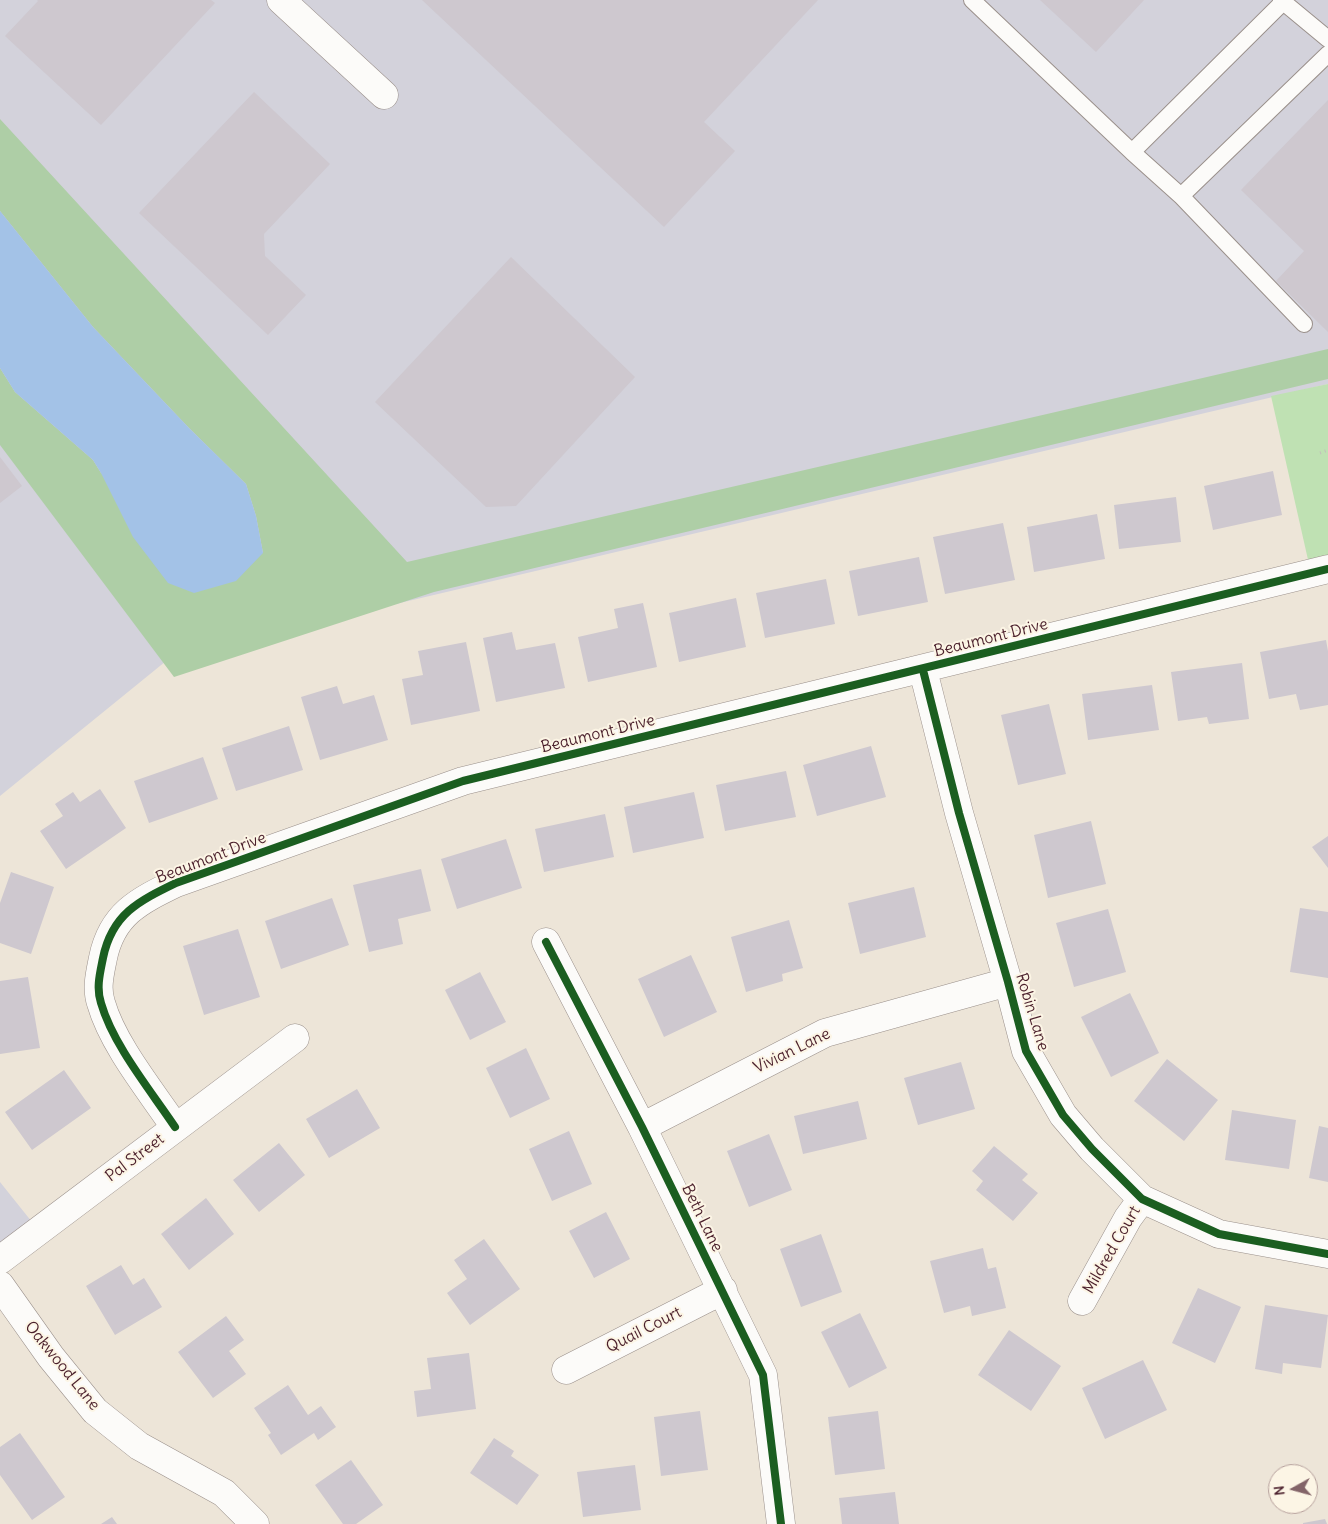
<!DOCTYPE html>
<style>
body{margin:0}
#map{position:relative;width:1328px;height:1524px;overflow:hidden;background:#ede5d8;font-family:Delius,sans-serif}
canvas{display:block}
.north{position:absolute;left:1268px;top:1464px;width:50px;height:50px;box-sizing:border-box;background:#fcf5e5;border:1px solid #b59f9b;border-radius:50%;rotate:263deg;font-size:14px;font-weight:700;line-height:20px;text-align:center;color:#4a1f2b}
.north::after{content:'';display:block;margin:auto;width:18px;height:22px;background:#836468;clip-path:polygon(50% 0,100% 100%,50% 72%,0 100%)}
</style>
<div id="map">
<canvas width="1328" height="1524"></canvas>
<div class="north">N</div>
</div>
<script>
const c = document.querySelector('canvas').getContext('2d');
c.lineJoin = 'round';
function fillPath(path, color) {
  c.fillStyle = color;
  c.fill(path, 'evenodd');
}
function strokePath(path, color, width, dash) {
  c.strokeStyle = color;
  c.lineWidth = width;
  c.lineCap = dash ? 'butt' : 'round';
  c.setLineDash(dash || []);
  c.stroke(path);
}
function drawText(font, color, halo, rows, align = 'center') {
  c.font = font + ' Delius,sans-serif';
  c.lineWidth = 4;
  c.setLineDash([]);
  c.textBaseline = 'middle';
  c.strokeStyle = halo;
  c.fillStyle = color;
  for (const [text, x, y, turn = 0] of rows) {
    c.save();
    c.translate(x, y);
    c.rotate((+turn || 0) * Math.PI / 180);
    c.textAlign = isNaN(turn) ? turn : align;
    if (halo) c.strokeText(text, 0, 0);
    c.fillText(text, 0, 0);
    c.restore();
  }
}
fillPath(new Path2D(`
 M0,0H1328V384L171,657L0,796Z
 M0,1182L40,1232L0,1263Z`), '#d3d2db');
fillPath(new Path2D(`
 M1328,384V569L1311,573L1271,396Z`), '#bfe1b3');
fillPath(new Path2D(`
 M0,119L407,562L1328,349V379L434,592L174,677L0,445V368L15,392L93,460L101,473L263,553L256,516L246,484L189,428L93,327L0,211Z`), '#aecea6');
fillPath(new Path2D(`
 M0,211L93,327L189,428L246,484L256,516L263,553L236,581L194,593L168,583L133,537L101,473L93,460L15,392L0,368Z`), '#a3c2e7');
fillPath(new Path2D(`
 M37,0H211L215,3L101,125L5,36L38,1Z
 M422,0H818L704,122L735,151L664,227Z
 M1040,0H1144L1096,52Z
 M254,92L330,164L264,234L265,256L306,295L268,335L139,213Z
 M1328,100V332L1276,281L1304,251L1241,190Z
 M511,257L635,377L516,506L486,507L375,402Z
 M0,457L22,486L0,503Z
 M1273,471L1282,515L1213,530L1204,486Z
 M1176,497L1181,542L1119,549L1114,505Z
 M1097,514L1105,559L1034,572L1027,527Z
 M1003,523L1015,580L945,594L933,537Z
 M919,557L928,602L858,616L849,571Z
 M826,579L835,624L765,638L756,593Z
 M736,598L746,647L679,662L669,613Z
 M643,603L657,667L588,682L578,637L618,628L614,609Z
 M512,632L516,650L555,643L565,688L496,702L483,638Z
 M1326,640L1328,651V705L1300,710L1296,694L1269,699L1260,652Z
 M466,642L480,711L411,725L402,679L423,675L418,651Z
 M1242,663L1249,719L1209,724L1207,717L1178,721L1171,672Z
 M1152,685L1159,730L1088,740L1082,694Z
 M337,686L343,704L374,695L388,740L320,760L301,697Z
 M1049,704L1066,774L1018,785L1001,715Z
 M289,726L303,770L236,791L222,748Z
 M871,746L886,797L817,816L803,765Z
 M203,757L218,799L149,823L134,781Z
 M786,771L796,817L725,831L716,785Z
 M100,789L126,828L66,869L40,831L63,816L55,804L73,792L80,802Z
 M694,792L704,838L633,853L624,807Z
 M605,814L614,857L544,872L535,829Z
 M1091,821L1106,884L1048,898L1034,835Z
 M1328,836V868L1312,847Z
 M506,839L522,888L457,909L441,859Z
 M421,869L431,911L398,919L403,944L369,952L353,885Z
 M11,872L54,887L31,954L0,943V903Z
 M914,887L926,937L860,954L848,903Z
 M332,898L349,945L281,969L265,921Z
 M1300,908L1328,912V978L1290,972Z
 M1108,909L1126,972L1074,987L1056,923Z
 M789,920L803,968L782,974L783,981L746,992L731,937Z
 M238,929L260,997L204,1015L183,946Z
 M691,955L717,1012L664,1037L638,979Z
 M480,972L506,1022L470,1040L445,990Z
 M28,977L40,1048L0,1054V981Z
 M1130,993L1159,1053L1111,1077L1081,1017Z
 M526,1048L550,1099L510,1118L486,1068Z
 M1167,1059L1218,1100L1184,1141L1134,1101Z
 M961,1062L975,1109L918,1125L904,1078Z
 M64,1070L91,1108L32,1150L5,1112Z
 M357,1089L380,1128L329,1158L306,1119Z
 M858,1101L867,1139L803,1154L794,1116Z
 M1232,1110L1296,1120L1289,1169L1225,1160Z
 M1319,1126L1328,1128V1182L1309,1178Z
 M569,1131L592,1184L552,1201L529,1149Z
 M769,1134L792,1190L749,1207L727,1151Z
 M279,1143L305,1175L259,1212L233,1180Z
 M994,1146L1028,1174L1022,1180L1038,1193L1013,1221L976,1190L983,1181L972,1171Z
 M206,1198L234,1234L189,1270L161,1234Z
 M606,1212L630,1259L594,1278L569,1231Z
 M821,1234L842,1292L801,1307L780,1249Z
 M484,1239L520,1289L470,1325L447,1293L467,1279L454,1260Z
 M983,1248L988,1269L996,1267L1006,1308L972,1316L970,1306L944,1313L930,1261Z
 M121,1265L133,1285L144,1278L162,1307L115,1335L86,1286Z
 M1198,1288L1241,1307L1215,1363L1172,1343Z
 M1265,1305L1328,1315L1321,1368L1283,1363L1282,1374L1255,1369Z
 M860,1313L887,1368L849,1388L821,1332Z
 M226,1316L244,1340L229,1351L246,1374L213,1398L178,1352Z
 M1009,1330L1061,1366L1031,1411L978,1375Z
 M469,1353L476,1409L417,1417L414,1391L431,1389L427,1358Z
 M1143,1360L1167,1410L1105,1439L1082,1388Z
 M288,1385L308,1415L321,1406L336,1427L318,1440L314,1433L281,1455L268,1435L271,1433L254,1408Z
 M700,1411L708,1470L661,1476L654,1417Z
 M878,1411L885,1469L835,1475L828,1417Z
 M20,1433L65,1497L32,1520L0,1475V1447Z
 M494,1438L514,1451L511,1456L539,1475L517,1505L470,1473Z
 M351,1460L383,1505L356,1524H343L315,1485Z
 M635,1465L641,1510L583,1517L577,1472Z
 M895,1492L899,1524H842L839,1498Z
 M112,1517L117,1524H101Z
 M1325,1519L1327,1524H1303V1523Z`), '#cec8cf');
const lane = new Path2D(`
 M972,0L1132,152L1283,2
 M1281,0L1328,39
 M1132,152L1181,196L1304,324
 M1181,196L1328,54`);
const street = new Path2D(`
 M281,0L384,95
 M923,670L959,813L1008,982L1026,1051L1063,1115L1092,1149L1142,1199L1219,1234L1328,1254
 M546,942L642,1127L763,1375L781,1524
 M175,1127C151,1091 113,1045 101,1003C96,988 100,973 103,958C112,914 139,901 176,883L463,781L1328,569
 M642,1127L825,1033L1008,982
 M0,1260L295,1038
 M0,1285L51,1357L95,1411L139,1446L224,1493L255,1524
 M1082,1301L1128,1218L1142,1199
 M566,1370L723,1290`);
strokePath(lane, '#9a908b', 18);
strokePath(street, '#9a908b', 29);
strokePath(new Path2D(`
 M1320,453L1328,450`), '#c3bdbc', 3, [1, 4]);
strokePath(lane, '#fcfbf9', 16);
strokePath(street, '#fcfbf9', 28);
strokePath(new Path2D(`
 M923,670L959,813L1008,982L1026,1051L1063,1115L1092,1149L1142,1199L1219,1234L1328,1254
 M546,942L642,1127L763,1375L781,1524
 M175,1127C151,1091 113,1045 101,1003C96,988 100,973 103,958C112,914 139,901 176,883L463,781L1328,569`), '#1b5e20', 8);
drawText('16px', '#4a1f2b', '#fcf5e5', [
 ["Beaumont Drive",991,638,-14],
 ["Beaumont Drive",598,734,-14],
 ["Beaumont Drive",211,858,-21],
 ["Robin Lane",1032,1012,73],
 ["Vivian Lane",792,1051,-26],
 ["Pal Street",135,1158,-37],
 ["Beth Lane",702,1218,64],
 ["Mildred Court",1112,1250,-60],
 ["Quail Court",644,1330,-27],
 ["Oakwood Lane",62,1366,51]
]);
</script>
